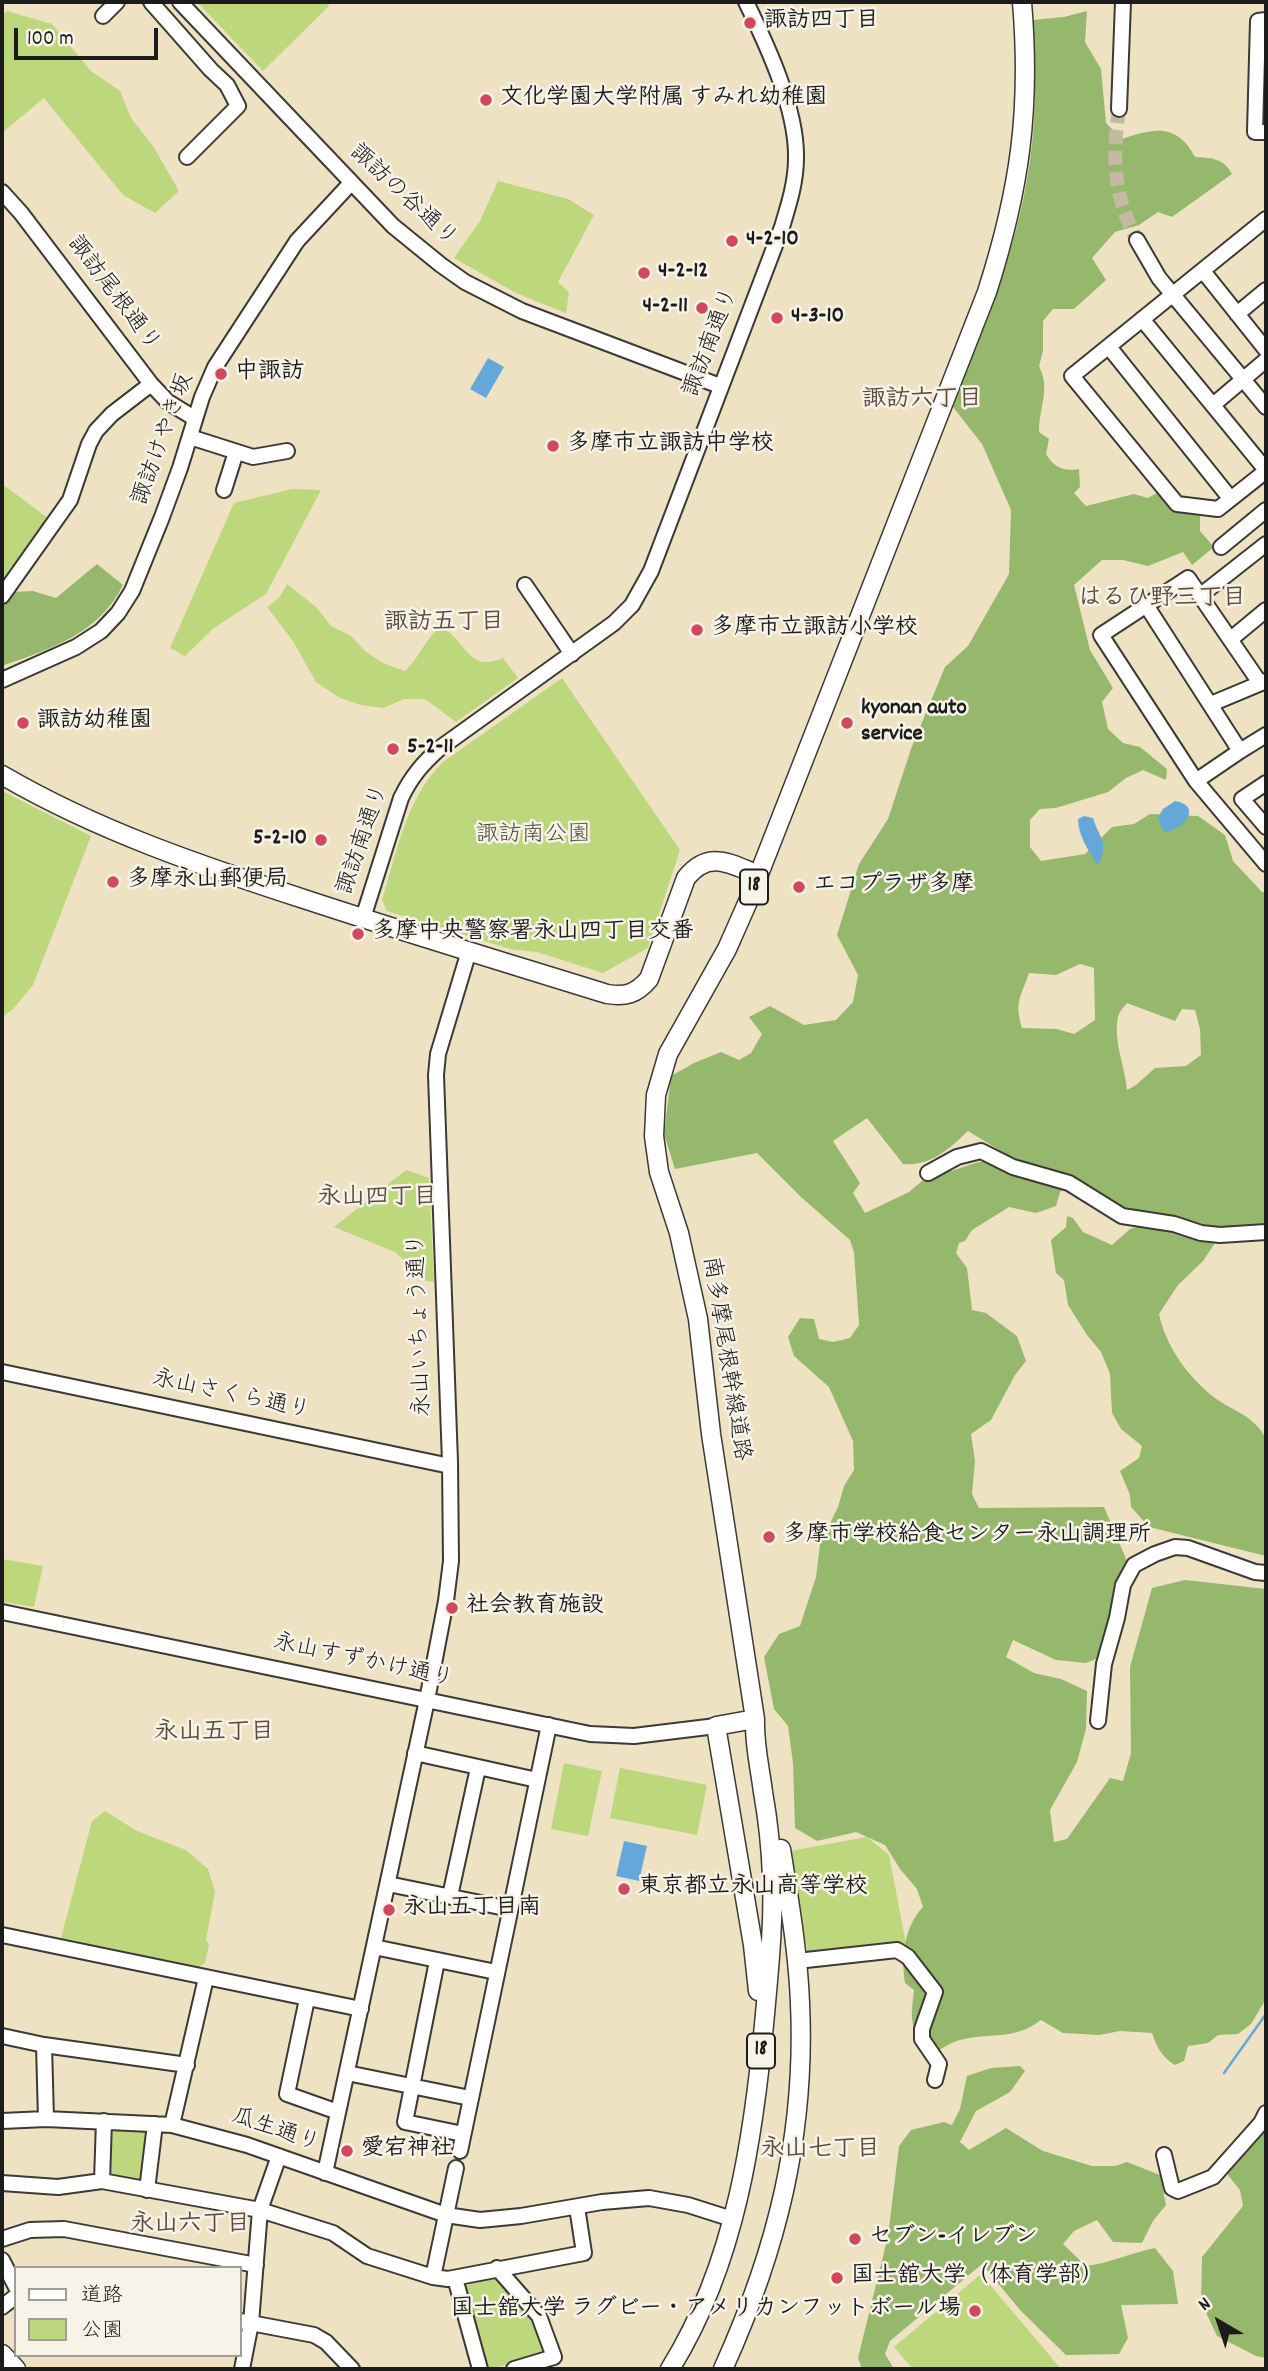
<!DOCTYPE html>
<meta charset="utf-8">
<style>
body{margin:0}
#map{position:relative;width:1268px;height:2371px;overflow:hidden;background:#eee2c3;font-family:Dekko,"Klee One",sans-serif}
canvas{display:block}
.frame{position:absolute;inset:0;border:4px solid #1c1c1c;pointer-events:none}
.legend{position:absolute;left:14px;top:2266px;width:228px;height:91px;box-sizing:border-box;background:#f7f3e8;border:2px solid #9f9d96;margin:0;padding:9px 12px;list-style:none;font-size:21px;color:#1c1c1c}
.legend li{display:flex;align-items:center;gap:14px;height:35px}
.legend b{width:35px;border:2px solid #9f9d96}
.north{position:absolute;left:1184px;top:2287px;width:70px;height:70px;-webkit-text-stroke:5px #f7f3e8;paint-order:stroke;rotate:321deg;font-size:19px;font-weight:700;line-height:28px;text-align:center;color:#1c1c1c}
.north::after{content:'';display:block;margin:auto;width:24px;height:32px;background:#1c1c1c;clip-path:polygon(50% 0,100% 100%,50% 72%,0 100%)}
.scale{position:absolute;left:14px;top:28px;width:144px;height:32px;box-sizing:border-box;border:4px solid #1c1c1c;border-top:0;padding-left:9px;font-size:21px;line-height:24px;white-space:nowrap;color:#1c1c1c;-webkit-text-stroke:5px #f7f3e8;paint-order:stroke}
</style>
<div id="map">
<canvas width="1268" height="2371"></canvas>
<div class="frame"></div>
<ul class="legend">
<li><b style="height:9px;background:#fff"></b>道路</li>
<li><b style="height:19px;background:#bdd77c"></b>公園</li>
</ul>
<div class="north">N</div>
<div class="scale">100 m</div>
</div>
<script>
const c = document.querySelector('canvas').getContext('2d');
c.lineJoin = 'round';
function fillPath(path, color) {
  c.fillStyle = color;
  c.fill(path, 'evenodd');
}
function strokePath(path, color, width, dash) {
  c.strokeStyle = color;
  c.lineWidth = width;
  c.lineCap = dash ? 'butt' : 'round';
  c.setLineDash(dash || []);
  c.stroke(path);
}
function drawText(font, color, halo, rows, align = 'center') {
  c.font = font + ' Dekko,"Klee One",sans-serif';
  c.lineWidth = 5;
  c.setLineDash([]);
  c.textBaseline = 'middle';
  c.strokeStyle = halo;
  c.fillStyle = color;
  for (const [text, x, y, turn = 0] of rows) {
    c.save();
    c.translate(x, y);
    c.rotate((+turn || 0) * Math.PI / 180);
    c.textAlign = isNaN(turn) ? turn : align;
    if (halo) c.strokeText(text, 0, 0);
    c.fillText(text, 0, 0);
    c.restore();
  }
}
fillPath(new Path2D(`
 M197,2H327L329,6L263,71Z
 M7,11L52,24L91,71L120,91L131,118L153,146L179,191L155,213L123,195L44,98L2,133V15Z
 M498,181L568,199L594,215L558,282L569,292L566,313L516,293L454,258L480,221Z
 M2,484L48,518L6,579L2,576Z
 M292,489L321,490L266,594L214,628L185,656L170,648L234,503Z
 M287,584L316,607L331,626L351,636L366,652L383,663L405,671C420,657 425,639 440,627C467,638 466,674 503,658L518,678L456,722L425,699H404L383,708L361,705L340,698L316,682L293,641L267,607L279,598Z
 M562,678L680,850L648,948L603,973L537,952L510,949L387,911L382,900C397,852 406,798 443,762Z
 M2,791L91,836L33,985L13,1009L2,1017Z
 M406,1170L429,1178L434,1282L426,1281L395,1252L334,1227Z
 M2,1559L43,1566L34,1607L2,1602Z
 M564,1763L602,1771L588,1836L551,1829Z
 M620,1768L707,1785L697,1835L610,1818Z
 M105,1811L137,1831L186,1850L208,1869L215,1892L206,1940L209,1945L205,1963L199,1967L61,1938L92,1821Z
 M867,1837L889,1855L906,1944L808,1954L790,1851Z
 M113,2129L144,2130L149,2137L145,2178L138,2182L112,2177L108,2171L109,2133Z
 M981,2274L1061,2369H913L894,2347Z
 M495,2277L534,2319L543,2356L489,2369L464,2286Z`), '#bdd77c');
fillPath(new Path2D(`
 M1087,11L1085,42L1101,69L1106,123L1122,139C1154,128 1177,123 1195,157C1211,158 1224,158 1232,174L1172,217L1158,212L1139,225L1115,232L1092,258L1106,280L1074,309H1053L1043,321V351L1039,366C1051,390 1039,406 1039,432L1049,439L1046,454C1054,467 1063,472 1079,469L1080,487L1074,493L1086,506L1134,494L1148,498L1157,493L1175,512L1200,516V531L1214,547L1192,565L1183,552L1148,566L1123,560H1102L1074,585L1090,650L1113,688L1102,702L1108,729L1123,743L1140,747L1167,769L1166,780L1143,770L1126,778L1108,792L1056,808L1040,809L1030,820V847L1041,861L1085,854L1112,827L1134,824L1150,814L1198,816L1225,835L1233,861L1262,892H1266V1226L1215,1243L1203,1261L1178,1285L1159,1314C1166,1347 1188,1377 1215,1398C1233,1411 1254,1416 1265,1437C1268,1448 1266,1537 1266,1556L1149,1527L1131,1507L1130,1495L1120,1471L1139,1458L1142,1446L1121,1429L1112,1413L1110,1374L1101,1352L1087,1335L1068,1305L1064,1280L1056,1273L1051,1240L1066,1227L1067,1216L1073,1218L1083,1232L1112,1245L1130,1229L1145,1225L1112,1209L1073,1180L1060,1192L1056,1206L1036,1213L1009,1207L972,1230L965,1241L959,1243L956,1253L967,1268L972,1310L986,1313L1017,1336L1026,1361L1015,1375L991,1420L971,1434L975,1461L972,1494L979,1508L1104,1507L1127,1561L1116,1592L1112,1653L1086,1663L1056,1660L1013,1640L1006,1657L1034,1673L1061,1679L1087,1691L1086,1729L1077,1762L1050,1810L1054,1842L1067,1839L1110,1778L1123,1781L1131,1753L1130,1667L1152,1588L1185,1580L1266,1589V1999L1251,2024L1238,2034L1218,2035L1208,2043L1188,2046L1184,2061L1175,2065C1162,2057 1157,2048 1152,2033L1120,2031L1099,2035L1063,2033L1041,2020C1014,2041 990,2032 960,2040C952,2042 943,2048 935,2052C909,2030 910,2023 914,1990L905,1983C901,1957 904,1927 923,1907L917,1889L900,1869L885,1845L856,1832L817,1841L795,1828L793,1763L788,1726L774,1709L764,1657L779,1634L800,1626L816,1577L820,1544L838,1507L844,1486L854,1470L853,1441L829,1387L794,1356L788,1337L800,1318L814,1319L819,1339L833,1342L850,1338L859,1325L854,1252L850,1240L801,1197L757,1153L675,1169L664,1134L671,1076L694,1063L721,1052L739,1060L751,1053L762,1034L749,1017L770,1006L804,1025L836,1020L853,1002L858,975L837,935L859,864L888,819L911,749L945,667L968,646L1009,574L1011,510L982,444L953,407C981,334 1012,262 1026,185C1037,130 1036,75 1033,20L1064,17ZM1080,964L1094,968L1095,1020L1074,1034L1057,1029L1022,1028C1014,1001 1021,997 1029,973L1056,975ZM1127,1003L1175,1021L1182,1009L1195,1010L1200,1029L1201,1055L1186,1066L1155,1068L1136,1085L1127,1090C1125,1066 1113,1041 1118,1017C1119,1012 1124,1007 1127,1003ZM867,1118L903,1164C931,1166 948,1150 968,1131L1004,1153L1001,1157L975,1163L922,1181L909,1192L865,1213L853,1193L860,1183L833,1141Z
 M97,564L123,585C99,634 50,649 2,666V603L12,592L33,591L56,598Z
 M1020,2066L1025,2071L1010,2092L976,2111L960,2142L969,2150L1006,2128L1043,2151L1092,2166H1115L1127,2162L1160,2175L1166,2205L1153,2221L1142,2243L1113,2242L1097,2220L1074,2231L1063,2244L1086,2266C1110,2263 1131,2253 1155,2248L1173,2271L1178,2304L1121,2305L1128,2338L1119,2354L1066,2355L1020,2310L982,2264L890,2341L885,2354L894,2369H862L858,2358L888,2236L899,2146L911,2130L944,2122L952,2125L960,2109L967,2076L991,2068Z
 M1266,2116V2358L1256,2356L1217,2336L1201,2302L1202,2257L1243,2206L1240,2190L1223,2169L1227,2150Z`), '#96b86c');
fillPath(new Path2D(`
 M488,358L504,367L486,398L470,389Z
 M1175,801C1203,806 1184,829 1166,832L1161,827L1158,817L1163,809Z
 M1084,816L1093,818C1099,838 1109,841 1099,864H1097C1088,850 1078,835 1078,819Z
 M624,1841L647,1846L639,1881L616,1876Z`), '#64a8d9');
strokePath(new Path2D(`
 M1224,2073L1266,2014`), '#64a8d9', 2.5);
strokePath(new Path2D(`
 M1119,109C1112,159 1113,194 1137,240`), '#c4baa2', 14, [14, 7]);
const minor = new Path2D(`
 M151,2L211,70L227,85L238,106L187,157
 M180,2L393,226L441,265L465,282L522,311L720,386
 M103,16L117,2
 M1266,20L1258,21L1255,132H1266
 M1119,109L1123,2
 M2,192L21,213L151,384L168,402L194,418
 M1266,219L1072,376L1177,504L1218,509L1266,471
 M1137,240L1159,278L1266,407
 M1203,271L1266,350
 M1237,314L1266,290
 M1142,319L1266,470
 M1109,347L1230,498
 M1213,405L1266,360
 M190,437L253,457L287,451
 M224,490L236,452
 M1221,547L1266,510
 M525,585L572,654
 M1201,595L1266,544
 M2,596L70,500L89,444L96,431L112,414L151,384
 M1146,605L1240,751L1266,735
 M1231,639L1266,610
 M2,680L76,647L101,631L118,613L132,591L162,517L180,468L202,397L215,367L297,241L351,183
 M1260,683L1188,578L1101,635L1196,781L1266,864
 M1211,704L1266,681
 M1196,781L1240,751
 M1266,783L1242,799L1266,827
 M363,918L401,798C411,777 423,763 440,748L614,623L632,605L651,571L782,227C789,204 796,182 796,158C797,109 767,45 746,2
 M928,1173L957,1157L981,1151L1013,1167L1069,1183L1122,1216L1174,1224L1201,1233L1220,1235L1266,1232
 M2,1372L450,1466
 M2,1612L590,1734L634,1736L716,1726
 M1098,1721L1104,1664L1117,1618L1123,1585L1134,1565L1155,1554L1175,1547L1188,1548L1255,1572L1266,1573
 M415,1753L537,1780
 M388,1884L510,1909
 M450,1896L478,1768
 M2,1935L361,2009
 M374,1947L496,1972
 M437,1961L405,2122L463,2134
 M797,1961L897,1950L908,1957L935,1992L922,2029V2039L939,2064L935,2080
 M307,1999L287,2094L338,2112
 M2,2036L44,2045L187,2065
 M44,2045L46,2119
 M347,2073L470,2098
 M2,2121L46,2119L172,2125L247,2145L446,2215L480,2220L521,2216L602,2202L649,2198L688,2205L732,2219
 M172,2125L206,1978
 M460,2151L549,1725
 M1164,2155L1172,2188L1178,2191L1213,2177L1261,2123L1266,2113
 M325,2173L427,1700L446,1601L451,1561L450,1462L436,1075L438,1054L469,951
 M102,2181L104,2121
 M2,2183L58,2187L102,2181L260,2210L333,2233L367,2256L433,2277L448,2279L584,2253L577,2207
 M147,2190L155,2124
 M2,2239L30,2230L64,2229L256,2265
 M2,2260L16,2287
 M497,2268L539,2316L554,2357L514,2369
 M433,2277L456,2168
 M455,2278L480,2369
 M2,2307L16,2296
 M240,2321L314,2335L326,2342L352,2369
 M242,2369L251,2323L260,2210L279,2156`);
const major = new Path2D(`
 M2,775C98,831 202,866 307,900C407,933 507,963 607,994C626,997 636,994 649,979L686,878C709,849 730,864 759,875
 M755,1719L716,1726L753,1945L758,1991
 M2,2354L16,2369
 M670,2369C736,2263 754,2136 765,2014C769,1969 774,1922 772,1877C771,1848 768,1820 763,1792C760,1768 754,1744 755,1719L711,1434L698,1319L679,1233L659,1172L654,1136L656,1095L668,1054L727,949L750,897L987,292C1020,189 1031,110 1022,2
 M723,2369C777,2250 806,2135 800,2003C798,1951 789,1900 781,1849`);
strokePath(minor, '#3c3a35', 18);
strokePath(major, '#3c3a35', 21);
strokePath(minor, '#fff', 14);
strokePath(major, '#fff', 18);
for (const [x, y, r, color] of [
 [750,23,7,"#d1495b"],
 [486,100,7,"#d1495b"],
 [732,241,7,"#d1495b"],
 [644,273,7,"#d1495b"],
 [702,308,7,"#d1495b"],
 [777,318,7,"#d1495b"],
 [221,374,7,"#d1495b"],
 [553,446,7,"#d1495b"],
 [697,630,7,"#d1495b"],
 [23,723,7,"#d1495b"],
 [847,723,7,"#d1495b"],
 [393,749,7,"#d1495b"],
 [321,840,7,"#d1495b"],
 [113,882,7,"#d1495b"],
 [799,887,7,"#d1495b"],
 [358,934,7,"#d1495b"],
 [769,1537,7,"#d1495b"],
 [452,1608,7,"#d1495b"],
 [624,1889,7,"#d1495b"],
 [389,1910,7,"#d1495b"],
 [347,2151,7,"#d1495b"],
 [855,2239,7,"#d1495b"],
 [837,2278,7,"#d1495b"],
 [975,2311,7,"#d1495b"]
]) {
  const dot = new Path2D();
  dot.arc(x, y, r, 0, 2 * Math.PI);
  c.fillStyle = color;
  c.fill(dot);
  strokePath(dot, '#f7f3e8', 2.5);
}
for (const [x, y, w] of [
 [754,887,28],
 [761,2051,28]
]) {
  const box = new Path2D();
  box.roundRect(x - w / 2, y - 17.5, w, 35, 5);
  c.fillStyle = '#f7f3e8';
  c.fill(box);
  strokePath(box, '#1c1c1c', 2);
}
drawText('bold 21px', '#1c1c1c', null, [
 ["18",754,887],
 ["18",761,2051]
]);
drawText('bold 23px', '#1c1c1c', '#f7f3e8', [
 ["諏訪四丁目",764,23],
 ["文化学園大学附属 すみれ幼稚園",500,100],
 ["4-2-10",746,241],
 ["4-2-12",658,273],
 ["4-2-11",688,308,"right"],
 ["4-3-10",791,318],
 ["中諏訪",235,374],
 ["多摩市立諏訪中学校",567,446],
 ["多摩市立諏訪小学校",711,630],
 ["kyonan auto",861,710],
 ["service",861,736],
 ["諏訪幼稚園",37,723],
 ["5-2-11",407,749],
 ["5-2-10",307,840,"right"],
 ["多摩永山郵便局",127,882],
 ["エコプラザ多摩",813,887],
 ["多摩中央警察署永山四丁目交番",372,934],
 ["多摩市学校給食センター永山調理所",783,1537],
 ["社会教育施設",466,1608],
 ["東京都立永山高等学校",638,1889],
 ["永山五丁目南",403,1910],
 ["愛宕神社",361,2151],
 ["セブン-イレブン",869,2239],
 ["国士舘大学（体育学部）",851,2278],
 ["国士舘大学 ラグビー・アメリカンフットボール場",961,2311,"right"]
], 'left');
drawText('23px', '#1c1c1c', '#f7f3e8', [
 ["諏訪の谷通り",402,197,43],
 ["諏訪尾根通り",112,295,53],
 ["諏訪南通り",713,343,-69],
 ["諏訪けやき坂",165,440,-70],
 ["諏訪南通り",365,840,-71],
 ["永山いちょう通り",422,1325,-92],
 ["南多摩尾根幹線道路",724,1359,81],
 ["永山さくら通り",231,1397,12],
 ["永山すずかけ通り",363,1663,12],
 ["瓜生通り",275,2132,19]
]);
drawText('23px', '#4c5439', '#f7f3e8', [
 ["諏訪南公園",533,837]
]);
drawText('bold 24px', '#5c4c40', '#f7f3e8', [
 ["諏訪六丁目",922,402],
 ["はるひ野三丁目",1162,601],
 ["諏訪五丁目",444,625],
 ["永山四丁目",377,1200],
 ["永山五丁目",214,1735],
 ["永山七丁目",820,2152],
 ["永山六丁目",190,2227]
]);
</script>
